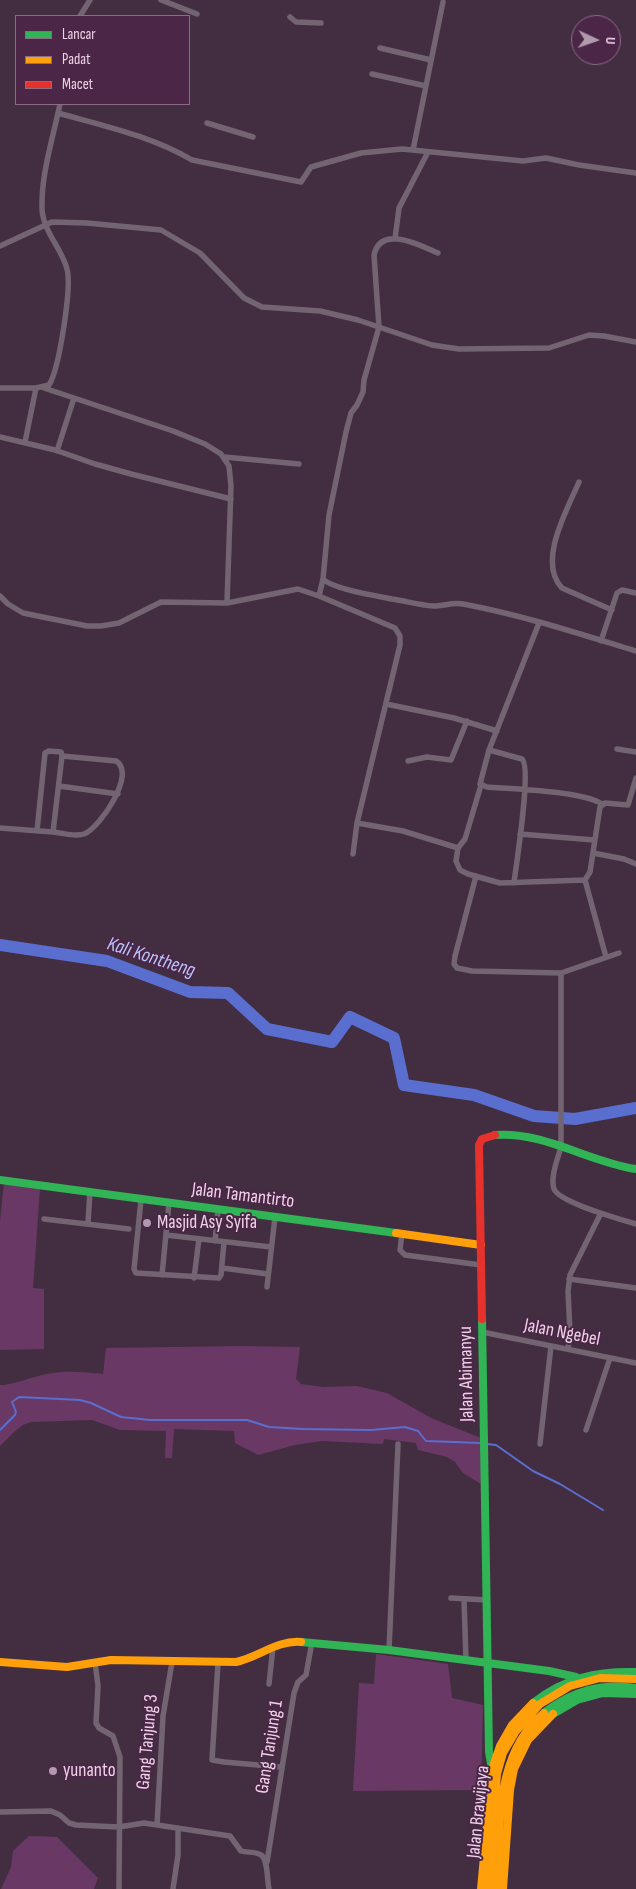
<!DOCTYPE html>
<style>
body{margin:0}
#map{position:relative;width:636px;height:1889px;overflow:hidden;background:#432e41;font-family:"Sofia Sans Condensed",sans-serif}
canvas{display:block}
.legend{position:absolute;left:15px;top:15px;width:175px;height:90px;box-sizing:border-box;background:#4b2647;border:1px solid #8b6c87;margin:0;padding:6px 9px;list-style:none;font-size:15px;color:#ecd4e8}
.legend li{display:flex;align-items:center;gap:10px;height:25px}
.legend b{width:25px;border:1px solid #8b6c87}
.north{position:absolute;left:571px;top:15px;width:50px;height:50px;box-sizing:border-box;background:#4b2647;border:1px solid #8b6c87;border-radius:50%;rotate:93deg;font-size:14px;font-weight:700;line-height:20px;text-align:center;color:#ecd4e8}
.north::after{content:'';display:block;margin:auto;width:18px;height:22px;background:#b19aae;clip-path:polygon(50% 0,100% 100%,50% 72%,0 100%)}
</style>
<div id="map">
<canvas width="636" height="1889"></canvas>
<ul class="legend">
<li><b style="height:6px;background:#30b455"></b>Lancar</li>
<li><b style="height:6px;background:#ff9f0a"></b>Padat</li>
<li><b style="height:6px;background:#e5322d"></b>Macet</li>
</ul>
<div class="north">U</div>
</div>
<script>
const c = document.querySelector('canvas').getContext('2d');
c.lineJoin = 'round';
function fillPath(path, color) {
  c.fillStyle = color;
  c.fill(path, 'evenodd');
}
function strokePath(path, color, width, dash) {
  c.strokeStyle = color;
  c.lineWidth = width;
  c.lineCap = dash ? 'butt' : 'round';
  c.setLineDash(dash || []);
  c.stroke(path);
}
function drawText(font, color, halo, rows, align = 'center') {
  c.font = font + ' "Sofia Sans Condensed",sans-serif';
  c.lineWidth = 4;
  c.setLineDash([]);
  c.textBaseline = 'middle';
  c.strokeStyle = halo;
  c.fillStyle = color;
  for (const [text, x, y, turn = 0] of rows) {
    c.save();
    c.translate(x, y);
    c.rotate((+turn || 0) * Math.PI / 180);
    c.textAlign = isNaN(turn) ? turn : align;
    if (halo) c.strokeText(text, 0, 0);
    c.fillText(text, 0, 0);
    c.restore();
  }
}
fillPath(new Path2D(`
 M4,1183L40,1188L33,1288L44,1289V1349L0,1350V1221Z
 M241,1346L300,1347L296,1379L301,1384L323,1387L357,1386L387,1393L431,1418L481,1438V1484L463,1473L455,1462L447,1457L418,1450L416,1443L384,1439L383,1444L322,1441L295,1445L258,1455L235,1443L234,1431L174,1429L172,1458H165L166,1431L120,1430L92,1420L31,1422L23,1425L13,1433L0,1446V1385C9,1386 35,1376 47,1374C65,1370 84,1372 103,1374L106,1348Z
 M376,1654L448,1664L452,1698L483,1705L481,1790L353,1791L359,1683L374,1684Z
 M29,1836L57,1837L98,1878L94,1889H1L11,1867L13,1851Z`), '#693864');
strokePath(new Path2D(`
 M0,1430L15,1415L16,1412L12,1402L19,1397L80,1400L91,1403L121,1417L150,1420H247L269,1427L303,1429L371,1430L405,1427L418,1431L426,1441L481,1443
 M487,1444L496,1445L533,1471L560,1484L603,1510`), '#5a6ecf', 2);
strokePath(new Path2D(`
 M0,945L107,961L190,992L228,993L267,1029L332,1042L350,1017L394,1038L404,1085L474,1095L534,1116L575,1119L636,1108`), '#5a6ecf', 12);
strokePath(new Path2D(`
 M161,0L197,14
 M80,16L90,0
 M290,17L296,22L321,23
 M380,48L431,60
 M372,74L426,86
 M58,113C104,126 151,136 192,160L301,182L311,167L361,153L402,149L523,161L546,158L579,165L636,173
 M207,123L253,137
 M413,150L443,2
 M395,239L399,208L428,152
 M0,246L52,222L87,223L161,230L200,253L244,298L262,307L320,311L358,320L432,345L459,349L549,348L589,335L604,336L636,342
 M0,388H36L49,385C59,370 72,287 67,269C62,249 43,231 42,209C41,174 53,138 60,104
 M44,388L173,431L205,444L221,454L229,466L231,486L227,603
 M0,437L55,450L95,464L131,474L231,499
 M25,442L36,388
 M57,451L74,398
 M224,457L299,464
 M579,482C567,510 537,562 562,588L612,610
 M323,579C332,589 377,596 392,599C406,601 419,605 433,606C444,606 453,602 463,604C522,615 580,634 636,651
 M0,596L8,604L23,613L87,626H101L119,623L161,602L227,603L298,589L319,596L395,628L400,636V645L357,823L353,854
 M319,596L323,579L329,515L346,432L351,413L357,405L363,392L364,380L379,327L374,255C381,224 421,246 438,253
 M539,623L489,750L480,784L487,787C513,789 581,791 602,804
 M601,641L617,593L622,590L636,593
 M386,704L454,718L497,731
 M617,749L636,752
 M489,750L522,759C532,768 516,865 514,883
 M408,761L427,757L451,760L467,721
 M59,786L118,794
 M357,823L403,831L458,848L465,839L481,785
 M0,828L53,832L62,756L61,752L49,751L45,753L37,831
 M53,832C63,833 75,837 84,834C100,828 137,773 116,761L62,756
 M520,834L594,840
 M458,848L456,861L460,870L468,874L500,883L585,880L590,872L600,807L605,803L628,805L636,778
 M593,853L624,859L636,864
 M476,876L455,956L454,964L457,968L472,971L561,973L619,953
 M585,880L606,957
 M561,973V1147C558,1158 550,1177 554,1189C560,1203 620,1219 636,1224
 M141,1200L134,1269L136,1273L219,1278L221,1275L224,1242
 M44,1219L129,1229
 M88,1223L90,1191
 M402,1233L400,1250L405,1255L481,1265
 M166,1235L271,1247
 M215,1241L218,1210
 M222,1268L268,1274
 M162,1275L169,1203
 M194,1278L199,1239
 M569,1279L636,1288
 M267,1287L275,1217
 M482,1332L636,1363
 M568,1349L570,1332L568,1291L570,1275L601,1213
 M586,1430L610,1358
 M540,1444L551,1346
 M451,1598L487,1600
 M464,1599L466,1661
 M389,1650L398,1444
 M95,1662L98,1686L96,1723L99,1728L113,1736L120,1757L119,1889
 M218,1663L212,1760L224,1762L281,1767
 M269,1684L273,1647
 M0,1812L51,1811L60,1815L69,1823L76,1825L119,1827L144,1823L230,1836L241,1851C247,1853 255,1851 261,1855C268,1859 267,1880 269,1889
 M157,1825L163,1716L172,1662
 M267,1862L294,1693L298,1682L306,1675L312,1642
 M173,1889L178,1855V1828`), '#736471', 5.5);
strokePath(new Path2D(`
 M495,1135C544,1131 588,1162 636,1169
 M0,1180L396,1233
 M482,1319L489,1752L492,1769
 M301,1642L389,1650L549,1671L576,1677
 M533,1703C564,1678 597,1671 636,1672
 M544,1713C572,1691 601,1683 636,1688
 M553,1714L577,1700L603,1693L636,1694`), '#30b455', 8);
strokePath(new Path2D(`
 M396,1233L481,1245
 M0,1662L67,1667L111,1660L236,1662C259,1657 277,1640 301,1642
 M481,1889L492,1769L500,1746L512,1725L533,1703
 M488,1889L497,1774L503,1753L516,1731L540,1704L570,1686L600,1678L636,1679
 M496,1889C501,1830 493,1754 544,1713
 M503,1889L510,1790L514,1769L528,1740L553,1714`), '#ff9f0a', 8);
strokePath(new Path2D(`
 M482,1319L479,1145L482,1139L495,1135`), '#e5322d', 8);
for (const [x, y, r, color] of [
 [147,1223,5,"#b19aae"],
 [53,1771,5,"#b19aae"]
]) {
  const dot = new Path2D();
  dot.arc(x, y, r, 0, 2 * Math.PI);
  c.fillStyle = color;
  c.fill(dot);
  strokePath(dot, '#4b2647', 2);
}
drawText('19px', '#ecd4e8', '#4b2647', [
 ["Jalan Tamantirto",243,1196,7],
 ["Jalan Ngebel",562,1333,11],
 ["Jalan Abimanyu",467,1374,-91],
 ["Gang Tanjung 3",148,1742,-85],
 ["Gang Tanjung 1",270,1747,-81],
 ["Jalan Brawijaya",479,1812,-84]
]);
drawText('19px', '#ecd4e8', '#4b2647', [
 ["Masjid Asy Syifa",157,1223],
 ["yunanto",63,1771]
], 'left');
drawText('italic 20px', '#b5c5fa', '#4b2647', [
 ["Kali Kontheng",151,958,18]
]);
</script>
